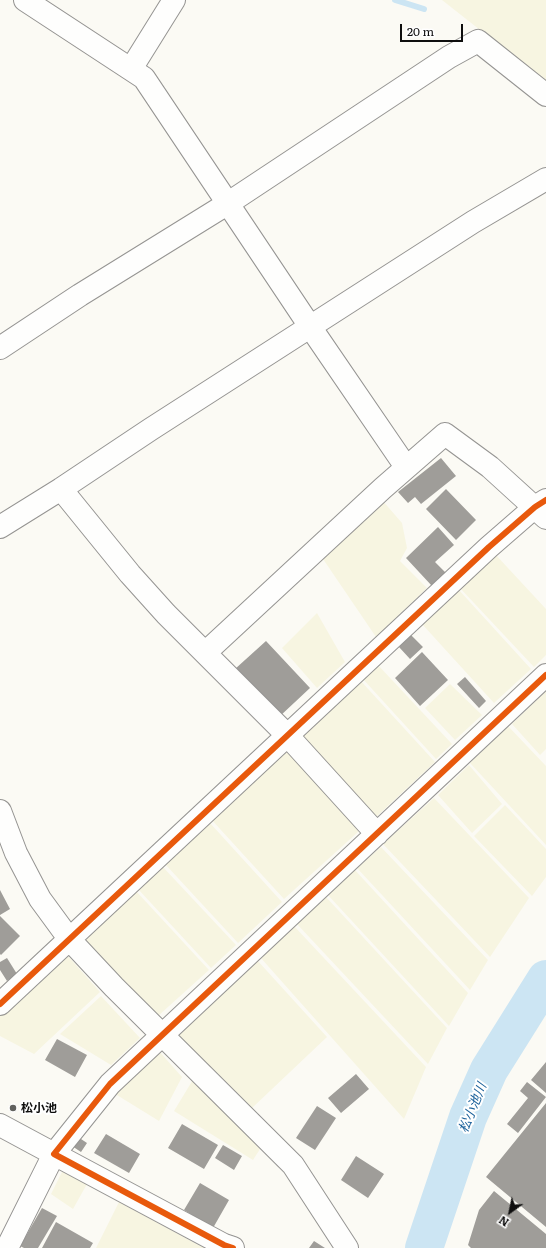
<!DOCTYPE html>
<meta charset="utf-8">
<style>
body{margin:0}
#map{position:relative;width:546px;height:1248px;overflow:hidden;background:#fbfaf4;font-family:Literata,serif}
canvas{display:block}
.north{position:absolute;left:490px;top:1192px;width:40px;height:40px;-webkit-text-stroke:3px #fff;paint-order:stroke;rotate:213deg;font-size:11px;font-weight:700;line-height:16px;text-align:center;color:#0e0e0e}
.north::after{content:'';display:block;margin:auto;width:14px;height:18px;background:#0e0e0e;clip-path:polygon(50% 0,100% 100%,50% 72%,0 100%)}
.scale{position:absolute;left:400px;top:24px;width:63px;height:18px;box-sizing:border-box;border:2px solid #0e0e0e;border-top:0;padding-left:5px;font-size:12px;line-height:14px;white-space:nowrap;color:#0e0e0e;-webkit-text-stroke:3px #fff;paint-order:stroke}
</style>
<div id="map">
<canvas width="546" height="1248"></canvas>
<div class="north">N</div>
<div class="scale">20 m</div>
</div>
<script>
const c = document.querySelector('canvas').getContext('2d');
c.lineJoin = 'round';
function fillPath(path, color) {
  c.fillStyle = color;
  c.fill(path, 'evenodd');
}
function strokePath(path, color, width, dash) {
  c.strokeStyle = color;
  c.lineWidth = width;
  c.lineCap = dash ? 'butt' : 'round';
  c.setLineDash(dash || []);
  c.stroke(path);
}
function drawText(font, color, halo, rows, align = 'center') {
  c.font = font + ' Literata,"Noto Sans JP",serif';
  c.lineWidth = 4;
  c.setLineDash([]);
  c.textBaseline = 'middle';
  c.strokeStyle = halo;
  c.fillStyle = color;
  for (const [text, x, y, turn = 0] of rows) {
    c.save();
    c.translate(x, y);
    c.rotate((+turn || 0) * Math.PI / 180);
    c.textAlign = isNaN(turn) ? turn : align;
    if (halo) c.strokeText(text, 0, 0);
    c.fillText(text, 0, 0);
    c.restore();
  }
}
fillPath(new Path2D(`
 M442,0H546V82Z
 M382,500L402,523L407,548L400,561L427,588L376,637L321,556Z
 M495,554L546,609V655L534,667L459,587Z
 M458,589L531,669L494,703L422,624Z
 M317,613L345,662L317,688L282,648Z
 M377,664L452,744L436,759L362,678Z
 M359,679L435,762L376,817L299,740L302,731Z
 M450,684L482,715L455,740L425,708Z
 M546,691V749L540,755L512,724Z
 M508,726L546,766V845L470,763Z
 M284,747L360,827L358,832L284,899L210,818Z
 M469,765L502,804L472,833L438,795Z
 M434,798L529,898L490,957L383,844Z
 M505,805L546,849V877L532,896L474,836Z
 M210,823L282,902L238,943L165,864Z
 M381,847L488,960L470,990L357,868Z
 M162,866L236,945L211,968L138,889Z
 M354,869L468,993L449,1026L327,894Z
 M136,891L209,970L158,1016L86,945L85,938Z
 M326,897L447,1028L428,1064L296,923Z
 M294,926L426,1067L404,1119L260,957Z
 M67,955L100,992L34,1054L0,1036V1015Z
 M257,960L327,1037L252,1108L179,1036L181,1029Z
 M101,996L140,1038L111,1065L60,1034Z
 M158,1050L182,1077L159,1121L112,1092Z
 M194,1078L262,1146L253,1160L174,1111Z
 M63,1170L87,1184L73,1209L51,1194Z
 M119,1202L204,1248H96Z`), '#f7f5e1');
strokePath(new Path2D(`
 M395,0L424,9`), '#cce5f3', 6);
strokePath(new Path2D(`
 M424,1248L468,1117L489,1070L546,979`), '#cce5f3', 38);
fillPath(new Path2D(`
 M441,458L456,476L421,504L415,497L408,503L398,492Z
 M446,489L476,520L456,540L426,509Z
 M438,527L454,545L435,562L446,573L432,586L406,558Z
 M411,635L423,647L410,659L399,647Z
 M266,641L310,688L279,717L235,669Z
 M422,652L448,680L420,706L395,678Z
 M465,677L486,701L479,708L457,684Z
 M0,890L10,909L0,915Z
 M0,916L20,936L1,955L0,954Z
 M7,958L17,974L7,981L0,970V962Z
 M57,1039L87,1055L75,1077L45,1060Z
 M546,1062V1093L531,1080Z
 M356,1074L369,1089L341,1113L328,1098Z
 M527,1082L546,1097L518,1133L507,1124L528,1098L520,1091Z
 M546,1103V1227L486,1177Z
 M317,1106L336,1118L315,1150L296,1138Z
 M182,1124L218,1145L204,1169L168,1148Z
 M106,1134L140,1154L129,1173L94,1153Z
 M78,1137L87,1143L81,1152L72,1146Z
 M223,1145L242,1156L234,1170L215,1158Z
 M356,1156L384,1174L368,1198L341,1180Z
 M200,1183L229,1200L213,1228L184,1210Z
 M494,1191L546,1234V1248H471L468,1245L479,1210Z
 M42,1208L57,1216L38,1248H24L20,1246Z
 M56,1222L93,1243L90,1248H42Z
 M314,1241L325,1248H309Z`), '#9f9d99');
const minor = new Path2D(`
 M25,0L144,78L311,328L406,467
 M131,69L174,0
 M0,348L80,295L227,204L449,57L478,41L546,95
 M61,489L130,574L166,614L287,735L377,834
 M0,527L61,489L151,429L473,222L546,179
 M205,653L383,488L445,434L490,467L546,518
 M0,811L16,853L40,899L70,940L114,987L293,1165L347,1248
 M0,1004L489,547L535,507L546,500
 M0,1125L54,1154L7,1248
 M233,1248L224,1245L54,1154L110,1084L546,675`);
strokePath(minor, '#959492', 24);
strokePath(minor, '#fefefd', 22);
strokePath(new Path2D(`
 M0,1004L489,547L535,507L546,500
 M233,1248L224,1245L54,1154L110,1084L546,675`), '#e8590c', 6);
for (const [x, y, r, color] of [
 [13,1108,4,"#61615e"]
]) {
  const dot = new Path2D();
  dot.arc(x, y, r, 0, 2 * Math.PI);
  c.fillStyle = color;
  c.fill(dot);
  strokePath(dot, '#fff', 1.5);
}
drawText('bold 12px', '#0e0e0e', '#fff', [
 ["松小池",21,1108]
], 'left');
drawText('italic 13px', '#1d629b', '#fff', [
 ["松小池川",473,1108,-68]
]);
</script>
